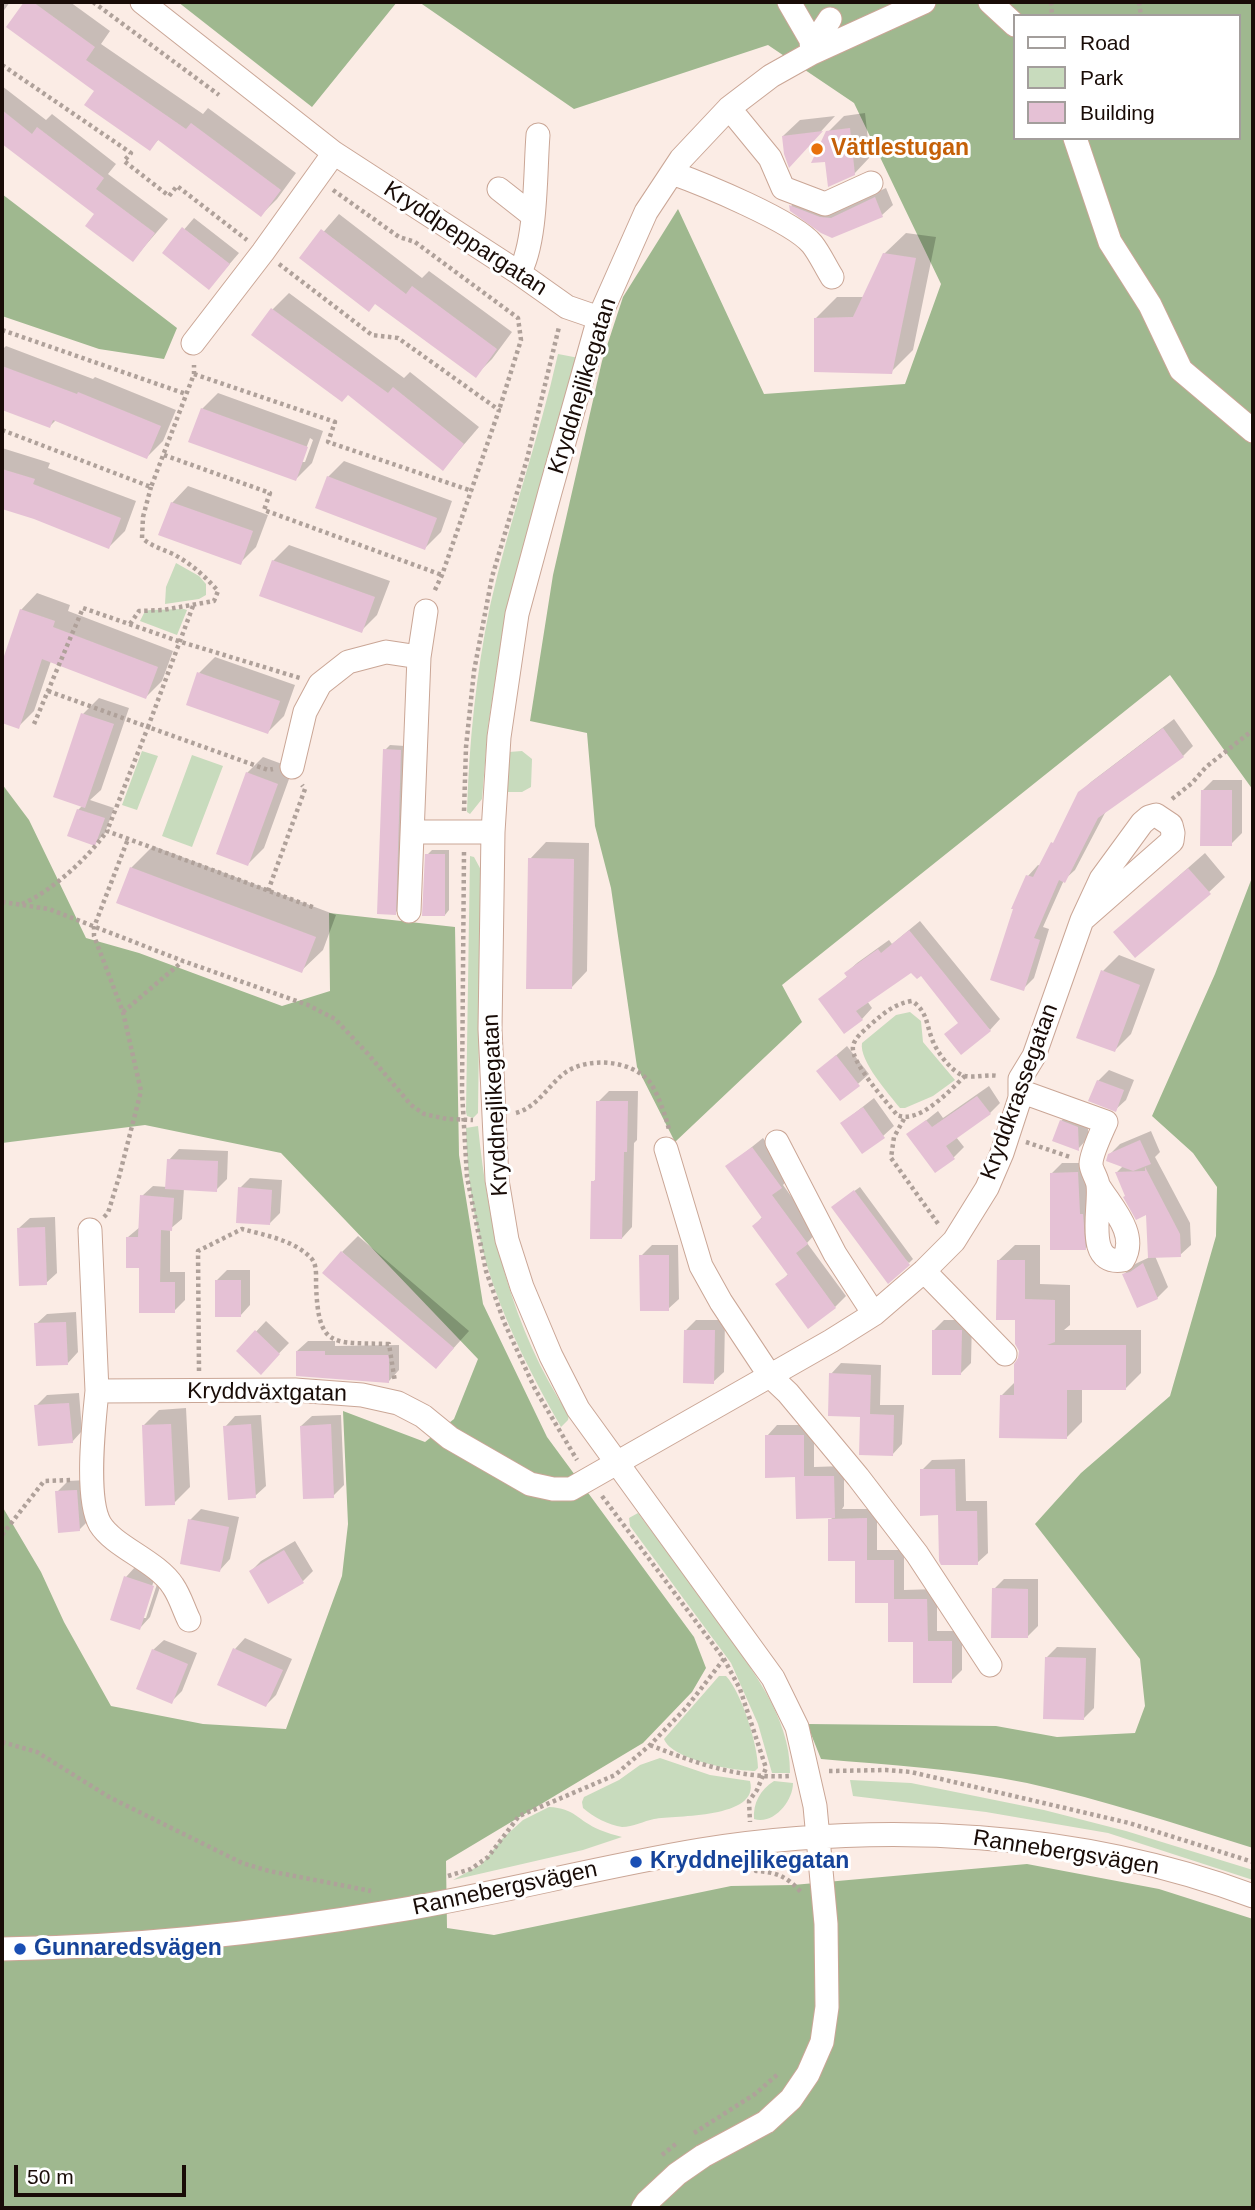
<!DOCTYPE html>
<meta charset="utf-8">
<style>
body{margin:0}
#map{position:relative;width:1255px;height:2210px;overflow:hidden;background:#fbece5;font-family:Helvetica,sans-serif}
canvas{display:block}
.frame{position:absolute;inset:0;border:4px solid #190c07;pointer-events:none}
.legend{position:absolute;left:1013px;top:14px;width:228px;height:126px;box-sizing:border-box;background:#fff;border:2px solid #a39e9c;margin:0;padding:9px 12px;list-style:none;font-size:21px;color:#190c07}
.legend li{display:flex;align-items:center;gap:14px;height:35px}
.legend b{width:35px;border:2px solid #a39e9c}
.scale{position:absolute;left:14px;top:2165px;width:172px;height:32px;box-sizing:border-box;border:4px solid #190c07;border-top:0;padding-left:9px;font-size:21px;line-height:24px;white-space:nowrap;color:#190c07;-webkit-text-stroke:5px #fff;paint-order:stroke}
</style>
<div id="map">
<canvas width="1255" height="2210"></canvas>
<div class="frame"></div>
<ul class="legend">
<li><b style="height:9px;background:#fff"></b>Road</li>
<li><b style="height:19px;background:#c8dbbd"></b>Park</li>
<li><b style="height:19px;background:#e5c1d5"></b>Building</li>
</ul>
<div class="scale">50 m</div>
</div>
<script>
const c = document.querySelector('canvas').getContext('2d');
c.lineJoin = 'round';
function fillPath(path, color) {
  c.fillStyle = color;
  c.fill(path, 'evenodd');
}
function strokePath(path, color, width, dash) {
  c.strokeStyle = color;
  c.lineWidth = width;
  c.lineCap = dash ? 'butt' : 'round';
  c.setLineDash(dash || []);
  c.stroke(path);
}
function drawText(font, color, halo, rows, align = 'center') {
  c.font = font + ' Helvetica,sans-serif';
  c.lineWidth = 6;
  c.setLineDash([]);
  c.textBaseline = 'middle';
  c.strokeStyle = halo;
  c.fillStyle = color;
  for (const [text, x, y, turn = 0] of rows) {
    c.save();
    c.translate(x, y);
    c.rotate((+turn || 0) * Math.PI / 180);
    c.textAlign = isNaN(turn) ? turn : align;
    if (halo) c.strokeText(text, 0, 0);
    c.fillText(text, 0, 0);
    c.restore();
  }
}
fillPath(new Path2D(`
 M558,354L579,358L503,629L488,727L482,799L470,814L467,812C469,743 476,674 490,606C509,521 539,439 558,354Z
 M176,563L199,576L206,584V595L199,599L165,604L166,587Z
 M184,609L187,610L177,635L140,621L145,611L150,610Z
 M142,751L158,756L137,810L122,805Z
 M522,751L532,759L531,787L522,792H507L509,752Z
 M192,755L223,766L192,847L162,836Z
 M470,856L474,857L481,870L478,1113L473,1118L467,1116L466,1112Z
 M910,1012L921,1021L923,1042L955,1080L933,1096L905,1108H900C889,1094 859,1061 862,1043L896,1015Z
 M478,1126C488,1228 512,1329 569,1415L568,1420L561,1427C504,1327 468,1244 466,1128Z
 M638,1513C665,1549 691,1584 717,1621C748,1664 791,1716 790,1773H772L758,1724L731,1663L630,1526L629,1518Z
 M719,1676H726C742,1693 758,1746 758,1768L755,1771C734,1771 672,1760 664,1739Z
 M660,1758L710,1775L750,1781C760,1819 676,1815 654,1819C644,1821 633,1827 622,1827C609,1825 593,1817 583,1808L582,1802L584,1797L619,1780L640,1765Z
 M850,1780L911,1783L1044,1810L1126,1831L1253,1870V1880L1108,1833L986,1812L853,1796Z
 M774,1781L793,1783C793,1801 774,1825 754,1819C753,1803 760,1790 774,1781Z
 M549,1807C575,1808 578,1821 600,1830C607,1833 615,1835 622,1837L583,1850L453,1880L482,1864L502,1839L523,1820Z`), '#c8dbbd');
fillPath(new Path2D(`
 M178,2H397L312,107Z
 M419,2H1253V790L1170,675L782,985L802,1022L675,1142L637,1067L611,888L595,826L587,733L530,721L553,575L602,361L623,297L678,209L764,394L905,384L941,284L854,103L768,45L574,109ZM1015,16H1239V138H1015Z
 M2,194L177,328L164,359L99,349L2,316Z
 M2,784L29,820L86,938L139,953L282,1006L330,991L329,913L455,927L459,1155L483,1304L547,1437L694,1637L706,1668L692,1692L643,1743L446,1861L447,1928L494,1935L731,1886L793,1885L1027,1864L1159,1889L1253,1919V2208H2V1506L41,1572L64,1622L111,1706L203,1724L286,1729L342,1576L348,1524L343,1411L425,1442L454,1419L478,1359L281,1153L145,1125L2,1143Z
 M1253,875V1848C1179,1825 1104,1800 1027,1783C960,1769 889,1765 821,1759L807,1724L996,1726L1057,1737L1135,1733L1145,1706L1140,1659L1035,1524L1081,1473L1170,1396L1216,1236L1217,1187L1193,1153L1152,1116L1215,974Z`), '#9fb88f');
fillPath(new Path2D(`
 M2,2H10L2,13Z
 M26,2H70L110,31L101,44L203,114L208,108L296,173L277,199L261,215L159,139L150,148L96,91L8,26Z
 M2,86L46,120L52,114L116,164L108,174L168,219L133,260L96,214L2,142Z
 M865,113L870,157L854,174L828,132L844,116Z
 M835,116L805,149L783,136L800,120Z
 M886,188L893,205L882,215L832,236L791,206L801,196L843,208Z
 M339,214L422,278L429,271L512,332L492,359L476,375L376,302L302,257Z
 M194,218L239,253L209,288L164,253Z
 M906,233L936,237L913,350L891,372L816,318L837,297H865L884,254Z
 M289,293L404,378L410,372L479,427L443,469L348,393L254,334L273,309Z
 M6,346L93,379L95,377L176,410L163,441L147,457L56,420L50,426L2,408V350Z
 M218,393L323,431L312,463L296,479L202,409ZM310,438L313,440L305,462H301Z
 M2,448L50,463L48,468L136,501L125,531L109,547L35,518L2,507Z
 M344,461L452,501L441,532L425,548L328,477Z
 M188,486L268,515L256,547L240,563L172,503Z
 M289,545L390,581L377,615L361,631L273,561Z
 M37,593L70,605L68,611L173,651L162,681L146,697L51,661L34,711L18,727L2,721V667L21,610Z
 M215,657L295,685L284,716L268,732L188,704L199,673Z
 M99,698L129,708L101,790L90,800L114,808L105,833L95,844L78,810L83,805V714Z
 M1174,719L1193,746L1183,756L1106,811L1075,870L1064,880L1043,927L1049,929L1034,978L1023,989L1028,876L1038,865L1041,866L1057,839L1079,793L1091,782Z
 M390,745L405,746L400,908L395,913L385,750Z
 M263,757L293,768L264,848L248,864L247,773Z
 M1213,780H1242V833L1231,844L1202,791Z
 M546,842L589,843L587,971L571,988L530,859Z
 M153,846L336,915L323,950L301,971L131,868Z
 M432,850H449V910L445,915L427,855Z
 M1205,853L1225,877L1209,892L1115,932Z
 M920,921L1000,1019L990,1030L922,973L912,970L867,1001L872,1008L862,1019L820,999L848,976L846,973L857,963L889,940L892,944Z
 M1119,955L1155,969L1131,1034L1115,1050L1103,971Z
 M847,1046L869,1074L841,1099L818,1071Z
 M1109,1070L1134,1080L1126,1100L1115,1110L1098,1081Z
 M989,1086L1000,1103L990,1113L956,1137L964,1147L953,1158L909,1134L938,1111L943,1118Z
 M609,1091H638L637,1140L634,1143L632,1227L622,1238L593,1182L597,1178L598,1102Z
 M874,1098L894,1126L883,1136L842,1123Z
 M1072,1111L1088,1116V1138L1078,1149L1061,1121Z
 M1151,1131L1160,1152L1155,1157L1190,1223L1191,1245L1180,1255L1155,1256L1168,1287L1157,1298L1124,1274L1135,1264L1150,1257L1148,1212L1117,1172L1123,1166L1109,1155L1120,1144Z
 M763,1138L791,1176L783,1185L817,1232L807,1243L846,1296L835,1307L778,1285L789,1273L754,1226L763,1216L727,1167Z
 M179,1149L228,1151L227,1179L216,1190L184,1188L182,1219L170,1229V1272H185V1300L174,1311L140,1266L128,1237L140,1227L142,1196L153,1186L167,1187L169,1160Z
 M1062,1163H1088L1096,1238L1085,1249L1051,1174Z
 M250,1178L282,1180L280,1213L270,1223L240,1188Z
 M860,1187L913,1259L909,1263L838,1203Z
 M55,1217L57,1273L46,1283L19,1228L30,1218Z
 M358,1236L469,1331L451,1351L342,1252Z
 M652,1245H678L679,1299L668,1309L641,1256Z
 M1015,1245H1040V1284L1070,1285V1325L1064,1330H1141V1373L1125,1389H1082V1422L1066,1438L1002,1395L1016,1381L1020,1359L1017,1318L999,1260Z
 M227,1270H250V1305L240,1316L216,1281Z
 M76,1312L78,1352L68,1363L36,1324L47,1314Z
 M696,1320H725L724,1372L713,1382L685,1331Z
 M944,1320H972L971,1363L961,1373L934,1330Z
 M266,1321L289,1343L261,1372L238,1351Z
 M308,1341H335V1346L399,1345V1370L389,1381L297,1351Z
 M841,1363L881,1365L880,1405H904L902,1444L892,1455L831,1374Z
 M79,1393L82,1431L72,1442L36,1406L47,1395Z
 M186,1408L190,1487L174,1503L143,1426L159,1410Z
 M261,1415L266,1486L255,1496L225,1427L235,1416Z
 M341,1415L344,1485L333,1496L301,1426L312,1416Z
 M777,1425H814V1467L844,1466V1506L842,1509H877V1550H904V1590L937,1589V1631H962V1670L951,1681L915,1640L890,1601L857,1559L830,1520L833,1517L767,1436Z
 M965,1459L966,1501H987L988,1553L977,1563L922,1470L932,1460Z
 M87,1480L90,1519L79,1530L57,1492L68,1481Z
 M201,1509L239,1517L230,1559L220,1570L190,1520Z
 M295,1541L313,1571L303,1581L251,1571L261,1561Z
 M136,1566L164,1575L150,1617L140,1628L126,1577ZM155,1577L159,1578L146,1618H142Z
 M1004,1579H1038V1626L1027,1637L994,1589Z
 M245,1638L292,1659L276,1695L266,1705L235,1649Z
 M164,1640L197,1653L182,1691L171,1702L153,1650Z
 M1057,1647L1096,1648L1094,1708L1084,1718L1046,1658Z`), '#0003');
fillPath(new Path2D(`
 M24,2H33L95,47L86,60L186,129L191,123L281,190L261,217L158,140L150,151L84,105L94,91L6,27Z
 M2,110L32,134L37,127L104,178L96,189L155,233L133,262L85,226L94,214L2,144Z
 M850,128L855,175L828,187L825,162L811,163L826,131Z
 M823,131L789,168L784,154L782,136Z
 M875,197L883,217L832,238L821,233L790,211L789,205L820,217L831,218Z
 M182,227L230,264L209,290L162,253Z
 M321,229L406,294L412,286L497,349L476,378L375,304L369,312L299,258Z
 M883,253L916,258L892,374L814,372V318L853,317Z
 M271,308L388,393L393,387L464,444L443,471L348,395L342,402L251,335Z
 M2,366L77,394L78,392L161,426L147,459L53,420L50,428L2,410Z
 M201,408L308,447L296,481L188,442Z
 M2,469L35,479L33,484L121,518L109,549L34,519L2,509Z
 M327,476L437,518L425,550L315,508Z
 M171,502L253,531L241,565L158,535Z
 M272,560L375,597L362,633L259,596Z
 M20,609L55,621L53,627L158,667L146,699L42,659L19,729L2,723V662Z
 M197,672L280,701L268,734L186,705Z
 M81,713L114,724L85,808L53,797Z
 M1163,728L1184,757L1098,818L1065,883L1059,880L1034,938L1040,940L1024,991L990,980L1013,909H1011L1026,875L1033,877L1051,842L1053,843L1078,792Z
 M383,749L401,750L396,915L377,914Z
 M246,772L278,784L248,866L216,854Z
 M1201,790H1232V846H1200Z
 M77,809L105,818L95,846L67,836Z
 M425,854H445V916H422Z
 M528,858L574,859L572,989H526Z
 M130,867L316,937L302,973L116,903Z
 M1188,868L1211,894L1135,958L1113,932Z
 M909,930L991,1031L961,1055L944,1034L958,1023L921,976L917,979L911,973L856,1011L863,1020L844,1034L818,999L847,977L844,973L878,949L881,953Z
 M1101,970L1140,985L1115,1052L1076,1038Z
 M836,1055L860,1086L840,1101L816,1071Z
 M1097,1080L1124,1090L1116,1112L1088,1101Z
 M977,1096L991,1114L946,1146L955,1159L935,1173L906,1134L926,1120L932,1127Z
 M596,1101H628L627,1152H624L622,1239H590L591,1181H595Z
 M863,1107L885,1138L862,1154L840,1123Z
 M1060,1120L1078,1127L1079,1151L1052,1141Z
 M1140,1140L1151,1164L1133,1171L1106,1161L1108,1154Z
 M752,1147L782,1188L772,1195L808,1244L796,1253L836,1308L808,1329L775,1284L788,1275L752,1226L762,1218L725,1166Z
 M167,1159L218,1161L217,1192L165,1189Z
 M1145,1167L1180,1234L1181,1257L1148,1258L1146,1215L1136,1220L1123,1197L1125,1196L1115,1172L1145,1171Z
 M1078,1172L1080,1214H1083L1086,1250H1050V1173Z
 M238,1187L272,1190L270,1225L236,1223Z
 M854,1190L910,1265L888,1284L831,1207Z
 M140,1195L174,1198L172,1231L161,1230L160,1282H175V1313H139V1268H126V1237H138Z
 M45,1227L47,1285L19,1286L17,1228Z
 M341,1251L454,1348L436,1369L322,1273Z
 M639,1255H669V1311H640Z
 M997,1260H1025V1299L1055,1300V1342L1047,1345H1126V1390H1067V1439L999,1438L1000,1395H1014V1364L1018,1358L1019,1351L1015,1344V1320H996Z
 M1143,1263L1158,1299L1137,1308L1122,1274L1130,1272Z
 M215,1280H241V1317H215Z
 M66,1322L68,1365L36,1366L34,1323Z
 M255,1330L280,1354L261,1375L236,1351Z
 M684,1330H715L714,1384L683,1383Z
 M932,1330H962L961,1375H932Z
 M296,1351H325V1355H389V1383L296,1376Z
 M829,1373L871,1375L870,1414L894,1415L893,1456L859,1455L860,1417L828,1416Z
 M69,1403L73,1443L38,1446L34,1405Z
 M171,1424L175,1505L145,1506L142,1425Z
 M251,1424L256,1498L228,1500L223,1426Z
 M331,1424L334,1498L303,1499L300,1426Z
 M765,1435H804V1476H834L835,1518L796,1519L795,1477L765,1478Z
 M920,1469H955L956,1511H977L978,1565H941L939,1561L938,1515L920,1516Z
 M77,1490L80,1531L58,1533L55,1491Z
 M867,1518V1560H894V1599H927L928,1641H952V1683H913V1642H888V1603H855V1561H828V1519Z
 M188,1519L229,1527L220,1572L180,1564Z
 M284,1550L304,1583L268,1604L249,1571Z
 M124,1576L154,1586L140,1630L110,1620Z
 M992,1588L1028,1589V1638H991Z
 M233,1648L283,1670L266,1707L217,1685Z
 M152,1649L188,1664L172,1704L136,1689Z
 M1045,1657L1086,1658L1084,1720L1043,1719Z`), '#e5c1d5');
const minor = new Path2D(`
 M142,2L334,153L519,273L567,307L599,318
 M789,2L811,40L812,53
 M990,2L1015,25
 M811,40L820,34L830,19
 M729,108L770,158L783,188L825,204L871,183
 M1075,138L1110,242L1150,305L1181,370L1253,431
 M672,173C703,184 793,221 812,244C820,254 825,266 832,277
 M499,189L532,215
 M519,273C537,243 535,171 538,135
 M193,343L263,252L334,153
 M292,767L305,712L320,684L348,662L386,652L419,657
 M413,832H493
 M409,911L419,657L426,611
 M1020,1091L1106,1122C1102,1131 1091,1154 1091,1164C1091,1170 1097,1178 1098,1185C1101,1209 1084,1266 1123,1260C1139,1234 1111,1207 1098,1185
 M777,1142L835,1254L874,1314
 M666,1149L701,1266L721,1302L770,1376L788,1393L858,1477L917,1554L990,1665
 M90,1230L97,1391
 M924,1271L1005,1354
 M189,1620C184,1610 180,1596 173,1586C157,1561 114,1547 100,1524C85,1498 94,1421 97,1391L295,1390L362,1395L398,1403L423,1416L450,1438L530,1484L553,1489H571L831,1341L874,1314L924,1271L954,1241L987,1188L1002,1153L1020,1098V1079L1034,1056L1082,920L1172,841L1173,833L1171,825L1156,815L1149,817L1142,823L1101,879L1082,920
 M2,1949C134,1947 264,1933 394,1911C497,1894 598,1867 700,1850C883,1821 1079,1831 1253,1896
 M643,2208L647,2202L677,2174L703,2156L766,2122L791,2099L808,2074L822,2042L827,2007L826,1924L815,1806L797,1727L773,1678L578,1409L551,1356L522,1287L507,1240L497,1180L490,1029L493,832L499,737L517,614L550,492L599,318L646,212L681,159L729,108L771,76L812,53L924,2`);
strokePath(minor, '#caa696', 25);
strokePath(new Path2D(`
 M93,2L219,95
 M1051,2L1052,16
 M1139,2L1141,16
 M2,65L131,153L124,161L169,196L177,186L247,240
 M333,190L399,237L415,242L518,318L521,340L499,410
 M279,264L372,335L398,338L499,410L442,575L434,592
 M2,330L186,394
 M194,374L335,422L328,442L472,491
 M2,430L151,487L194,374V365
 M164,455L270,493L264,510L442,575
 M193,606L148,727L268,770L273,769
 M130,624L139,611L163,610L214,601L218,591C205,576 190,563 173,554C162,549 151,546 142,538L143,517L151,487
 M48,691L148,727L107,831L315,908
 M34,724L83,608L178,641L300,678
 M1172,799L1192,783L1206,767L1253,730
 M464,811L466,747L474,671L492,577L527,459L559,327
 M464,852L462,1092L467,1177L486,1271L504,1322L535,1389L577,1460
 M268,891L305,789L302,785
 M2,902L49,909L183,961L308,1005L335,1019L368,1054L411,1105L424,1114L447,1119L473,1120
 M22,904C52,891 88,858 107,831
 M123,1012L183,961
 M965,1076C950,1090 919,1125 897,1115C886,1101 850,1062 853,1046C855,1037 864,1031 870,1025C884,1013 894,1004 912,1001C927,1011 926,1023 932,1039C936,1051 952,1073 965,1076C976,1078 988,1074 998,1076
 M516,1113C538,1107 549,1084 566,1072C589,1057 629,1060 648,1080C656,1088 667,1119 669,1130
 M904,1119L894,1137L891,1158L939,1225
 M1026,1142L1070,1157
 M104,1217L108,1213L119,1177L141,1091L123,1012L94,936V927L128,839
 M199,1371L198,1251L242,1229C264,1235 294,1240 311,1258C317,1264 316,1275 316,1283C318,1350 332,1342 389,1344L395,1382
 M602,1496L724,1659L740,1689L766,1768L757,1790L749,1801L750,1822
 M2,1535L44,1481L72,1480
 M2,1742L37,1752L109,1797L242,1863L269,1871L371,1891
 M650,1745C695,1763 740,1779 789,1776
 M829,1771L886,1770L911,1772L1129,1823L1253,1862
 M755,1862L756,1871C777,1872 787,1877 801,1892
 M448,1876L471,1869L488,1857L519,1816L615,1775L650,1745L686,1708L724,1659
 M694,2133L755,2094L778,2074
 M662,2155L677,2143`), '#afa19a', 4.5, [3.5, 3.5]);
strokePath(minor, '#fff', 23);
for (const [x, y, r, color] of [
 [817,149,7,"#e8710a"],
 [636,1862,7,"#1a4fb4"],
 [20,1949,7,"#1a4fb4"]
]) {
  const dot = new Path2D();
  dot.arc(x, y, r, 0, 2 * Math.PI);
  c.fillStyle = color;
  c.fill(dot);
  strokePath(dot, '#fff', 2.5);
}
drawText('bold 23px', '#c56008', '#fff', [
 ["Vättlestugan",831,149]
], 'left');
drawText('23px', '#190c07', '#fff', [
 ["Kryddpeppargatan",465,239,33],
 ["Kryddnejlikegatan",583,386,-73],
 ["Kryddkrassegatan",1020,1092,-70],
 ["Kryddnejlikegatan",496,1105,-93],
 ["Kryddväxtgatan",267,1393,1],
 ["Rannebergsvägen",1066,1853,9],
 ["Rannebergsvägen",505,1889,-12]
]);
drawText('bold 23px', '#164399', '#fff', [
 ["Kryddnejlikegatan",650,1862],
 ["Gunnaredsvägen",34,1949]
], 'left');
</script>
